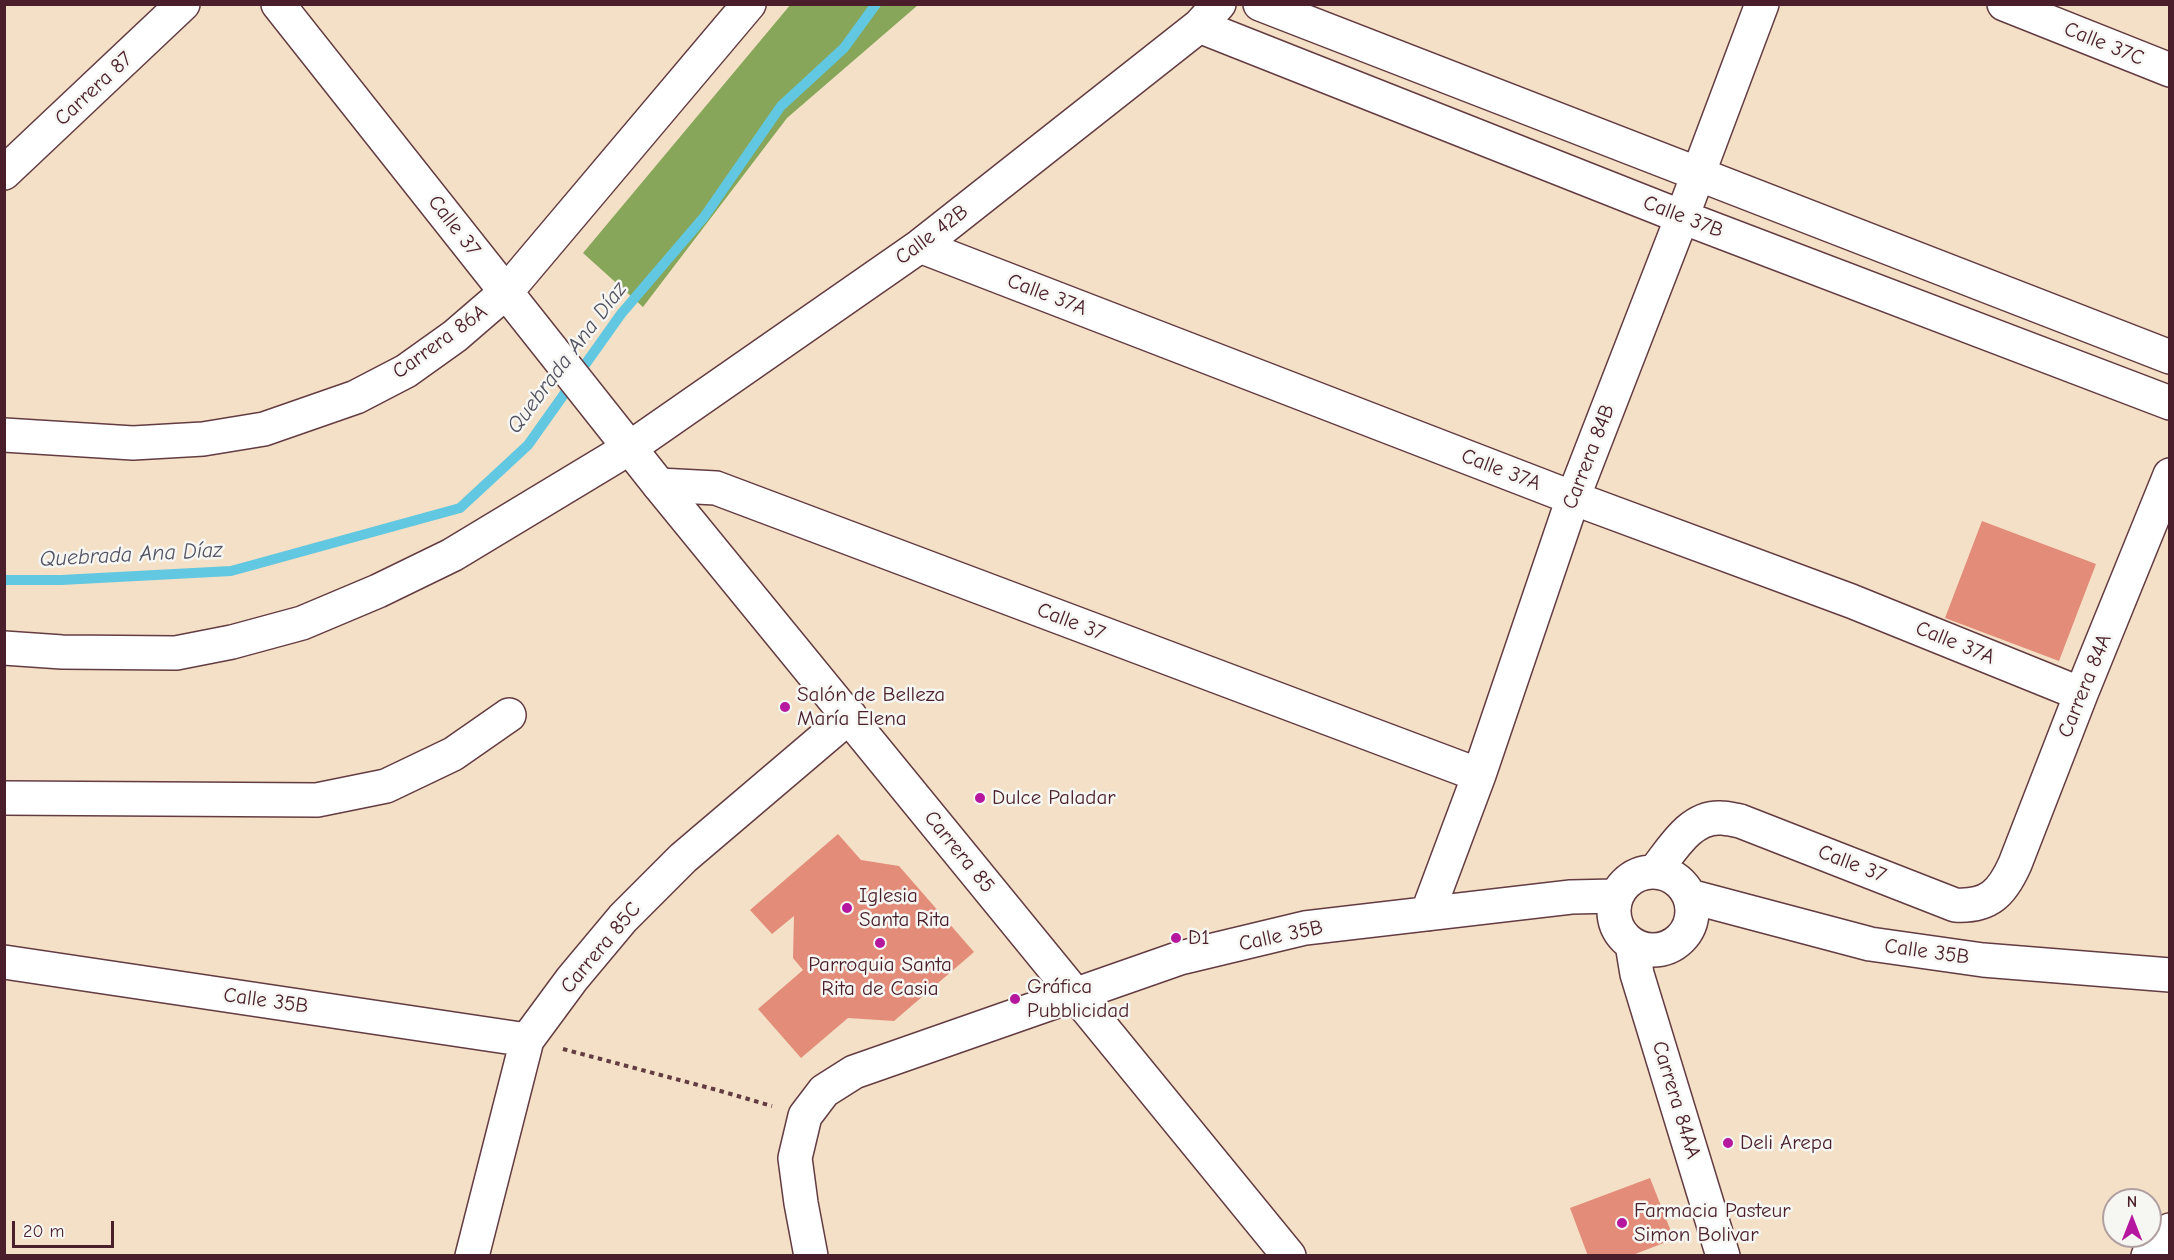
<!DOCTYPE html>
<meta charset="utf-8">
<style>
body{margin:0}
#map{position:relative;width:2174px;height:1260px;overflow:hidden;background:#f3e0c6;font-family:"Comic Neue",sans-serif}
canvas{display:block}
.frame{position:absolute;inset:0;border:6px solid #4a1f2b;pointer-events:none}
.north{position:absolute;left:2102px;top:1188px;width:60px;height:60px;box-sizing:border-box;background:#f6f6f2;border:2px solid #b1a0a2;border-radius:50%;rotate:0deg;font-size:16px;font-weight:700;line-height:24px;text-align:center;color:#4a1f2b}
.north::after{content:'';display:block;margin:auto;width:21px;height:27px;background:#b5179e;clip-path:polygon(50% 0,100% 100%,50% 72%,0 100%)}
.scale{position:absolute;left:12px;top:1221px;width:102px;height:27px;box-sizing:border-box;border:3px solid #4a1f2b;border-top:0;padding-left:8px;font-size:18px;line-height:21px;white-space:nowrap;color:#4a1f2b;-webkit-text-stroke:4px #f6f6f2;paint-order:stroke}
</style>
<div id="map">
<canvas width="2174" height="1260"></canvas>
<div class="frame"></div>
<div class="north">N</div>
<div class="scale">20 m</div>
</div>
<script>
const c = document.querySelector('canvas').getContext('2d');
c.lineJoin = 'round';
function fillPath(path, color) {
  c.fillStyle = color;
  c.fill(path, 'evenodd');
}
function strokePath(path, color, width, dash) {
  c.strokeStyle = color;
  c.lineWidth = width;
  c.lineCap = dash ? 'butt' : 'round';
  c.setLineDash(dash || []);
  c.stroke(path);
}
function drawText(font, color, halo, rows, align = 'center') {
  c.font = font + ' "Comic Neue",sans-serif';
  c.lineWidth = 5;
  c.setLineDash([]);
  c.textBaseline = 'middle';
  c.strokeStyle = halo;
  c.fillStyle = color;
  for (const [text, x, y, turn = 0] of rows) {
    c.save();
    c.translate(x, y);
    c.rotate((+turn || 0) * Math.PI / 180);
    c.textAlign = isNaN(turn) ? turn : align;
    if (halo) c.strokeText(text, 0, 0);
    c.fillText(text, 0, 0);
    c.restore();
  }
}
fillPath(new Path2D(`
 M791,4L918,5L787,118L643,307L583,253Z`), '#87a659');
strokePath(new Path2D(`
 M4,580H61L231,571L460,508L528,445L621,314L704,217L781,106L844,48L876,4`), '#62c7e0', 10);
fillPath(new Path2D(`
 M1982,521L2096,564L2059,661L1945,618Z
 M838,834L861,860L899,866L974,952L894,1021L848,1018L801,1058L758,1009L803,970L793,958L794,916L772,934L750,910Z
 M1650,1178L1674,1239L1630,1256H1588L1570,1208Z`), '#e28c79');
const minor = new Path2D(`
 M278,4L506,292
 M1260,4L2170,357
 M2004,4L2170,70
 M1199,26L1682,217L2170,403
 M4,173L183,4
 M920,246L1573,498L1851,601L2081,694
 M631,447L920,246L1199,26L1219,4
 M659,485L716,488L1479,775
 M4,798L317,800L386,786L453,754L509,715
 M1655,871C1672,850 1690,816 1721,818C1727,818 1734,820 1740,821L1955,905C1989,907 2002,893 2015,864L2081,694L2170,475
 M1614 911a39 39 0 1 1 78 0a39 39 0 1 1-78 0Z
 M1689,896L1870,944L1983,960L2170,975
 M1427,914L1479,775L1573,498L1682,217L1762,4
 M1632,944L1637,974L1723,1256
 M4,962L527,1040
 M472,1256L527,1040L572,979L623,918L683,858L850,716
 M811,1256L801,1203L795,1158L805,1116L824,1091L854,1072L1180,958L1305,928L1571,897L1615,896`);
const tertiary = new Path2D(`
 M506,292L659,485L1289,1256
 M4,435L133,443L203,439L264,429L356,397L406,371L455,336L506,292L749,4
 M4,648L62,652L176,653L232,642L302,623L378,591L452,555L631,447
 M2148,1256L2170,1230`);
strokePath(minor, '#633c42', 36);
strokePath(tertiary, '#633c42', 36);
strokePath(new Path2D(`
 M563,1049L717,1090L772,1106`), '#633c42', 4, [4.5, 4.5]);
strokePath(minor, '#fff', 33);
strokePath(tertiary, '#fff', 33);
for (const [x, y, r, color] of [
 [785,707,6,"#b5179e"],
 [980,798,6,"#b5179e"],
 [847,908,6,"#b5179e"],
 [1176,938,6,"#b5179e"],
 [880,943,6,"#b5179e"],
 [1015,999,6,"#b5179e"],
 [1728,1143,6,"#b5179e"],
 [1622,1223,6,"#b5179e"]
]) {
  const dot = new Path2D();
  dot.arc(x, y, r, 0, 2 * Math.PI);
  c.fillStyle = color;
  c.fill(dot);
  strokePath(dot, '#f6f6f2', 2);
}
drawText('21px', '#4a1f2b', '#f6f6f2', [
 ["Calle 37C",2104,44,22],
 ["Carrera 87",94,89,-43],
 ["Calle 37B",1683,217,21],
 ["Calle 37",454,226,52],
 ["Calle 42B",932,235,-37],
 ["Calle 37A",1047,295,21],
 ["Carrera 86A",440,342,-36],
 ["Carrera 84B",1589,457,-69],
 ["Calle 37A",1501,470,21],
 ["Calle 37",1071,622,21],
 ["Calle 37A",1955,643,22],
 ["Carrera 84A",2085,686,-68],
 ["Carrera 85",959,852,51],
 ["Calle 37",1852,864,21],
 ["Calle 35B",1281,936,-12],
 ["Carrera 85C",601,948,-50],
 ["Calle 35B",1927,952,8],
 ["Calle 35B",266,1001,8],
 ["Carrera 84AA",1676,1100,73]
]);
drawText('21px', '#4a1f2b', '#f6f6f2', [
 ["Salón de Belleza",797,695],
 ["María Elena",797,719],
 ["Dulce Paladar",992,798],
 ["Iglesia",859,896],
 ["Santa Rita",859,920],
 ["D1",1188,938],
 ["Parroquia Santa",880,965,"center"],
 ["Rita de Casia",880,989,"center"],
 ["Gráfica",1027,987],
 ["Pubblicidad",1027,1011],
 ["Deli Arepa",1740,1143],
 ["Farmacia Pasteur",1634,1211],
 ["Simon Bolivar",1634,1235]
], 'left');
drawText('italic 22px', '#515161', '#f6f6f2', [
 ["Quebrada Ana Díaz",567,358,-53],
 ["Quebrada Ana Díaz",131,555,-3]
]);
</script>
